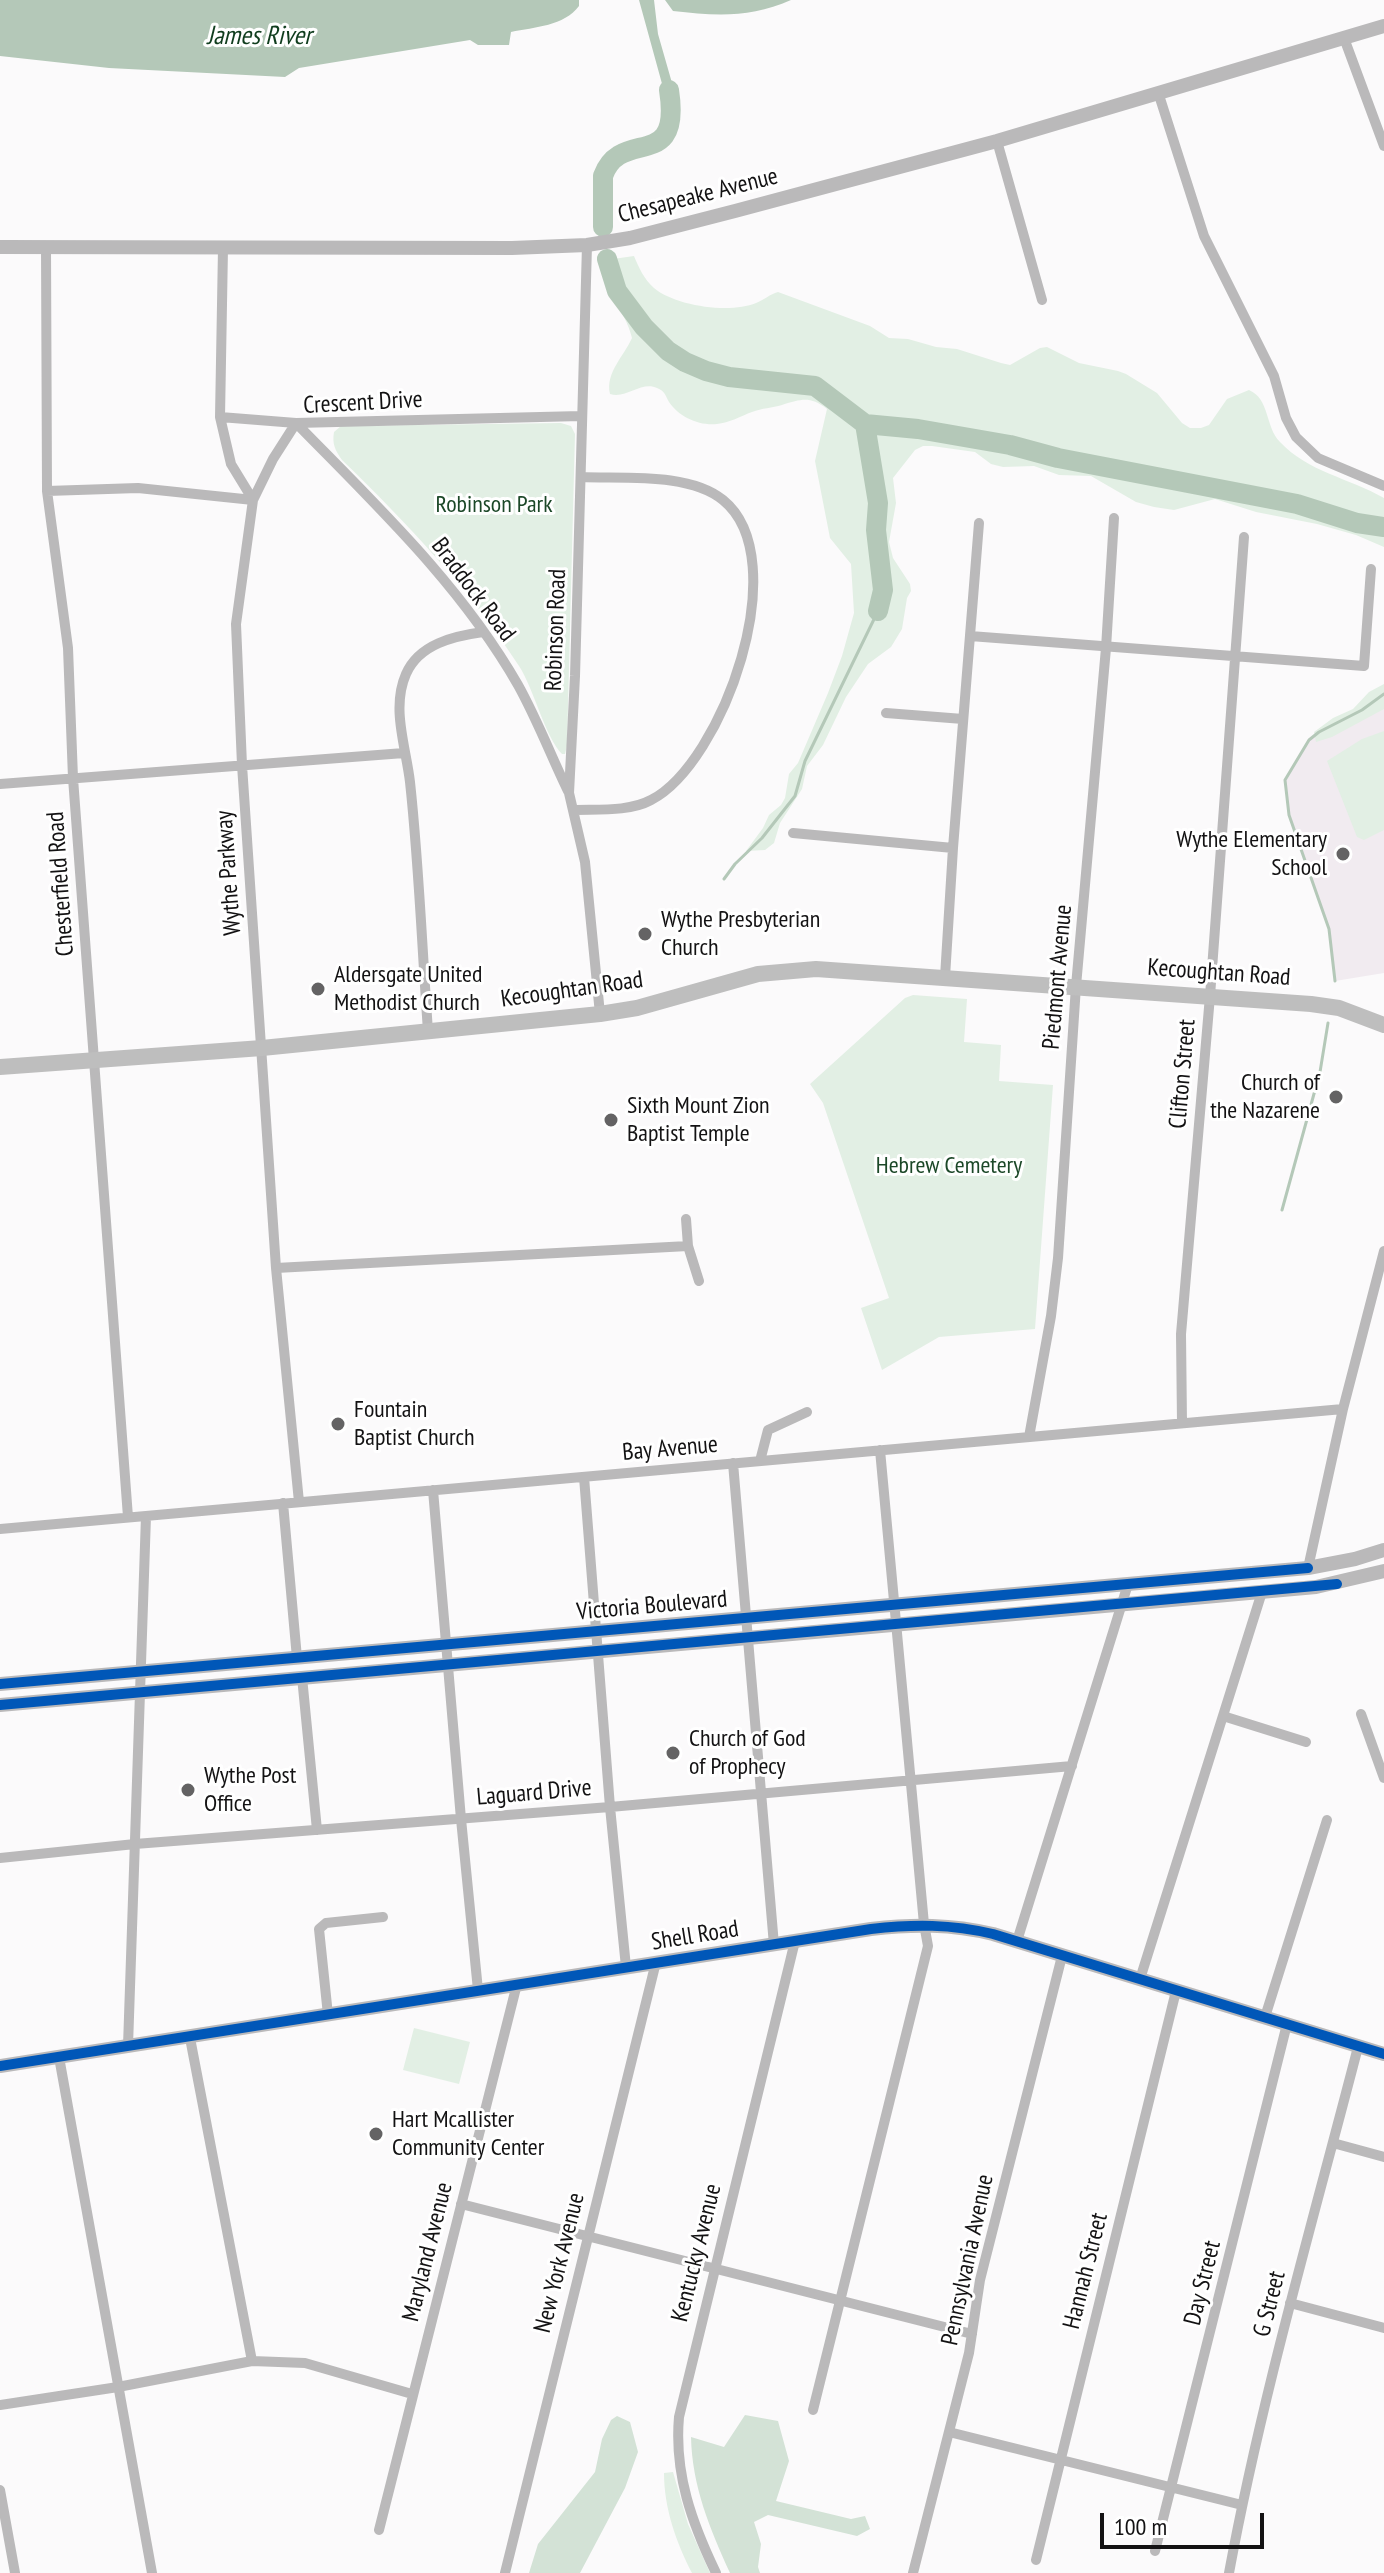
<!DOCTYPE html>
<style>
body{margin:0}
#map{position:relative;width:1384px;height:2573px;overflow:hidden;background:#fbfafb;font-family:"PT Sans Narrow",sans-serif}
canvas{display:block}
.scale{position:absolute;left:1100px;top:2513px;width:164px;height:36px;box-sizing:border-box;border:4px solid #131213;border-top:0;padding-left:10px;font-size:24px;line-height:28px;white-space:nowrap;color:#131213;-webkit-text-stroke:6px #fff;paint-order:stroke}
</style>
<div id="map">
<canvas width="1384" height="2573"></canvas>
<div class="scale">100 m</div>
</div>
<script>
const c = document.querySelector('canvas').getContext('2d');
c.lineJoin = 'round';
function fillPath(path, color) {
  c.fillStyle = color;
  c.fill(path, 'evenodd');
}
function strokePath(path, color, width, dash) {
  c.strokeStyle = color;
  c.lineWidth = width;
  c.lineCap = dash ? 'butt' : 'round';
  c.setLineDash(dash || []);
  c.stroke(path);
}
function drawText(font, color, halo, rows, align = 'center') {
  c.font = font + ' "PT Sans Narrow",sans-serif';
  c.lineWidth = 6;
  c.setLineDash([]);
  c.textBaseline = 'middle';
  c.strokeStyle = halo;
  c.fillStyle = color;
  for (const [text, x, y, turn = 0] of rows) {
    c.save();
    c.translate(x, y);
    c.rotate((+turn || 0) * Math.PI / 180);
    c.textAlign = isNaN(turn) ? turn : align;
    if (halo) c.strokeText(text, 0, 0);
    c.fillText(text, 0, 0);
    c.restore();
  }
}
fillPath(new Path2D(`
 M1384,694V973L1335,981L1329,929L1289,815L1285,780L1309,740L1319,731Z`), '#f1ebf0');
fillPath(new Path2D(`
 M634,256C639,268 644,279 654,288C675,306 730,314 756,303C764,300 770,294 778,292L870,326L889,338L908,339L936,347L957,349L1001,363L1010,365L1040,348L1047,347L1079,363L1118,371L1126,374L1157,393L1182,423L1190,428H1201L1209,425L1227,399L1249,390C1270,399 1265,427 1280,442C1308,472 1349,478 1384,498V547L1356,535L1317,524L1256,512L1215,499L1174,510L1154,507L1136,502L1091,476L1059,475L1034,466L1003,467L991,464L975,452L932,446H923L915,450L893,478L896,503L889,542L893,558L910,584L911,591L907,598L902,629L891,647L868,664L846,697L823,745L807,766L802,789L780,823L774,843L765,850L746,851L763,828L769,815L781,805L785,798L789,774L798,763L828,693L842,656L854,613L851,564L830,538L815,461L827,409C810,396 802,399 782,405C772,408 762,408 752,412C741,416 729,423 717,424C699,426 679,417 669,402C665,395 665,391 657,388C641,381 627,399 610,394C605,373 624,356 632,338C625,308 604,296 599,261Z
 M561,423L571,426L575,434L567,746L565,754H562C545,737 534,689 519,666C469,589 407,523 342,460C335,450 332,444 334,432L341,426Z
 M1384,684V709L1332,737L1316,742L1314,732L1333,718L1353,709L1369,692Z
 M1384,731V830L1364,840L1357,837L1327,761L1362,739Z
 M913,995L967,999L964,1042L1001,1045L999,1081L1053,1085L1035,1329L939,1337L882,1370L861,1308L889,1298L823,1103L810,1084L905,998Z
 M414,2028L470,2042L459,2084L403,2070Z
 M673,2472L688,2524L710,2573H692C676,2542 664,2508 664,2473Z`), '#e2efe4');
fillPath(new Path2D(`
 M745,2415L778,2421L789,2461L776,2501L851,2519L865,2516L870,2529L857,2536L768,2515L754,2522L761,2544L758,2567L760,2573H730C710,2529 692,2486 691,2437L724,2447Z
 M617,2416L630,2422L638,2452L625,2488L580,2573H529L538,2544L595,2472L602,2439L611,2420Z`), '#d3e2d6');
fillPath(new Path2D(`
 M0,0H579V6C564,26 535,27 511,32L509,45H478L470,40L299,68L285,77L109,68L0,56Z
 M639,0H654L658,34L674,90L664,91Z
 M665,0H791C751,18 716,16 673,11Z`), '#b4c8b8');
strokePath(new Path2D(`
 M724,879L735,864L762,838L795,796L805,761L878,611
 M1335,981L1329,929L1289,815L1285,780L1309,740L1319,732L1362,710L1384,694
 M1282,1210L1320,1072L1328,1023`), '#b4c8b8', 3);
strokePath(new Path2D(`
 M603,227V176C621,126 682,174 669,90
 M607,259L617,291L644,327L668,351L685,362L706,371L729,377L815,386L865,424L918,429L1010,445L1058,458L1297,504L1357,523L1384,527
 M865,424L878,503L876,530L883,590L878,611`), '#b4c8b8', 20);
strokePath(new Path2D(`
 M1344,38L1384,146
 M1158,92L1204,236L1274,376L1286,418L1296,437L1318,458L1384,486
 M997,141L1042,300
 M587,245L575,676L569,793L585,862L600,1014
 M46,247L47,491L68,648L73,778L128,1517
 M223,248L220,417L231,464L253,500L236,624L242,765L276,1268L299,1502
 M220,417L296,423C376,505 461,585 518,685C537,719 551,756 568,791
 M47,491L138,488L253,500L273,459L296,423L581,416
 M970,636L1364,666L1371,569
 M886,713L963,719
 M0,784L404,753
 M573,810C597,809 629,812 651,800C723,763 796,559 723,500C689,472 622,479 581,477
 M793,833L953,848
 M945,977L953,848L979,523
 M428,1031C422,948 419,865 410,782C406,747 391,708 406,674C419,644 454,636 483,632
 M686,1219L688,1246L699,1281
 M276,1268L688,1246
 M1182,1423L1181,1334L1210,996L1244,537
 M1029,1437L1051,1316L1058,1258L1076,986L1106,648L1114,518
 M760,1461L768,1430L807,1412
 M733,1463L774,1945
 M584,1477L610,1807L626,1967
 M433,1490L461,1819L478,1990
 M283,1503L297,1658
 M0,1529L1343,1409
 M1308,1568L1343,1409L1384,1251
 M302,1677L317,1830
 M1361,1714L1384,1778
 M1223,1716L1306,1742
 M0,1858L135,1844L610,1807L1072,1766
 M1017,1941L1128,1584
 M1140,1979L1262,1592
 M328,2015L319,1929L326,1923L383,1917
 M1265,2017L1327,1820
 M190,2038L252,2361
 M128,2046L146,1516
 M59,2057L152,2573
 M1333,2143L1384,2157
 M461,2204L972,2334
 M1290,2303L1384,2328
 M0,2405L118,2387L252,2361L305,2363L412,2394
 M813,2410L928,1946L924,1924L880,1450
 M949,2432L1242,2505
 M0,2490L15,2573
 M379,2530L517,1984
 M1155,2551L1287,2024
 M1036,2560L1176,1991
 M505,2573L656,1962
 M716,2573C692,2523 674,2474 679,2417L795,1941
 M913,2573L969,2353L980,2280L1062,1956
 M1229,2573C1262,2395 1313,2221 1358,2047`), '#bab9ba', 10);
strokePath(new Path2D(`
 M0,247L512,248L587,245L630,238L735,211L997,141L1384,26
 M0,1684L1308,1568L1355,1559L1384,1550
 M0,1705L1316,1587L1384,1571
 M0,2066L871,1929C914,1924 951,1924 993,1934L1384,2054`), '#bab9ba', 14);
strokePath(new Path2D(`
 M0,1067L262,1048L600,1014L637,1008L758,974L816,969L1311,1004L1339,1008L1384,1025`), '#bebebe', 16);
strokePath(new Path2D(`
 M0,1684L1308,1568
 M0,1705L1337,1584
 M0,2066L871,1929C914,1924 951,1924 993,1934L1384,2054`), '#0057b8', 10);
for (const [x, y, r, color] of [
 [1343,854,8,"#646364"],
 [645,934,8,"#646364"],
 [318,989,8,"#646364"],
 [1336,1097,8,"#646364"],
 [611,1120,8,"#646364"],
 [338,1424,8,"#646364"],
 [673,1753,8,"#646364"],
 [188,1790,8,"#646364"],
 [376,2134,8,"#646364"]
]) {
  const dot = new Path2D();
  dot.arc(x, y, r, 0, 2 * Math.PI);
  c.fillStyle = color;
  c.fill(dot);
  strokePath(dot, '#fff', 3);
}
drawText('24px', '#131213', '#fff', [
 ["Chesapeake Avenue",698,196,-14],
 ["Crescent Drive",363,403,-3],
 ["Braddock Road",473,590,53],
 ["Robinson Road",556,630,-88],
 ["Wythe Parkway",229,873,-94],
 ["Chesterfield Road",61,884,-94],
 ["Kecoughtan Road",1219,973,4],
 ["Piedmont Avenue",1058,977,-85],
 ["Kecoughtan Road",572,990,-8],
 ["Clifton Street",1183,1074,-85],
 ["Bay Avenue",670,1449,-5],
 ["Victoria Boulevard",652,1606,-5],
 ["Laguard Drive",534,1793,-5],
 ["Shell Road",695,1936,-9],
 ["Maryland Avenue",428,2252,-76],
 ["Kentucky Avenue",697,2253,-76],
 ["Pennsylvania Avenue",968,2260,-78],
 ["New York Avenue",560,2263,-76],
 ["Hannah Street",1086,2271,-76],
 ["Day Street",1203,2283,-76],
 ["G Street",1270,2304,-76]
]);
drawText('24px', '#1c4828', '#fff', [
 ["Robinson Park",494,505],
 ["Hebrew Cemetery",949,1166]
]);
drawText('24px', '#131213', '#fff', [
 ["Wythe Elementary",1327,840,"right"],
 ["School",1327,868,"right"],
 ["Wythe Presbyterian",661,920],
 ["Church",661,948],
 ["Aldersgate United",334,975],
 ["Methodist Church",334,1003],
 ["Church of",1320,1083,"right"],
 ["the Nazarene",1320,1111,"right"],
 ["Sixth Mount Zion",627,1106],
 ["Baptist Temple",627,1134],
 ["Fountain",354,1410],
 ["Baptist Church",354,1438],
 ["Church of God",689,1739],
 ["of Prophecy",689,1767],
 ["Wythe Post",204,1776],
 ["Office",204,1804],
 ["Hart Mcallister",392,2120],
 ["Community Center",392,2148]
], 'left');
drawText('italic 26px', '#103d1e', '#fff', [
 ["James River",259,37]
]);
</script>
